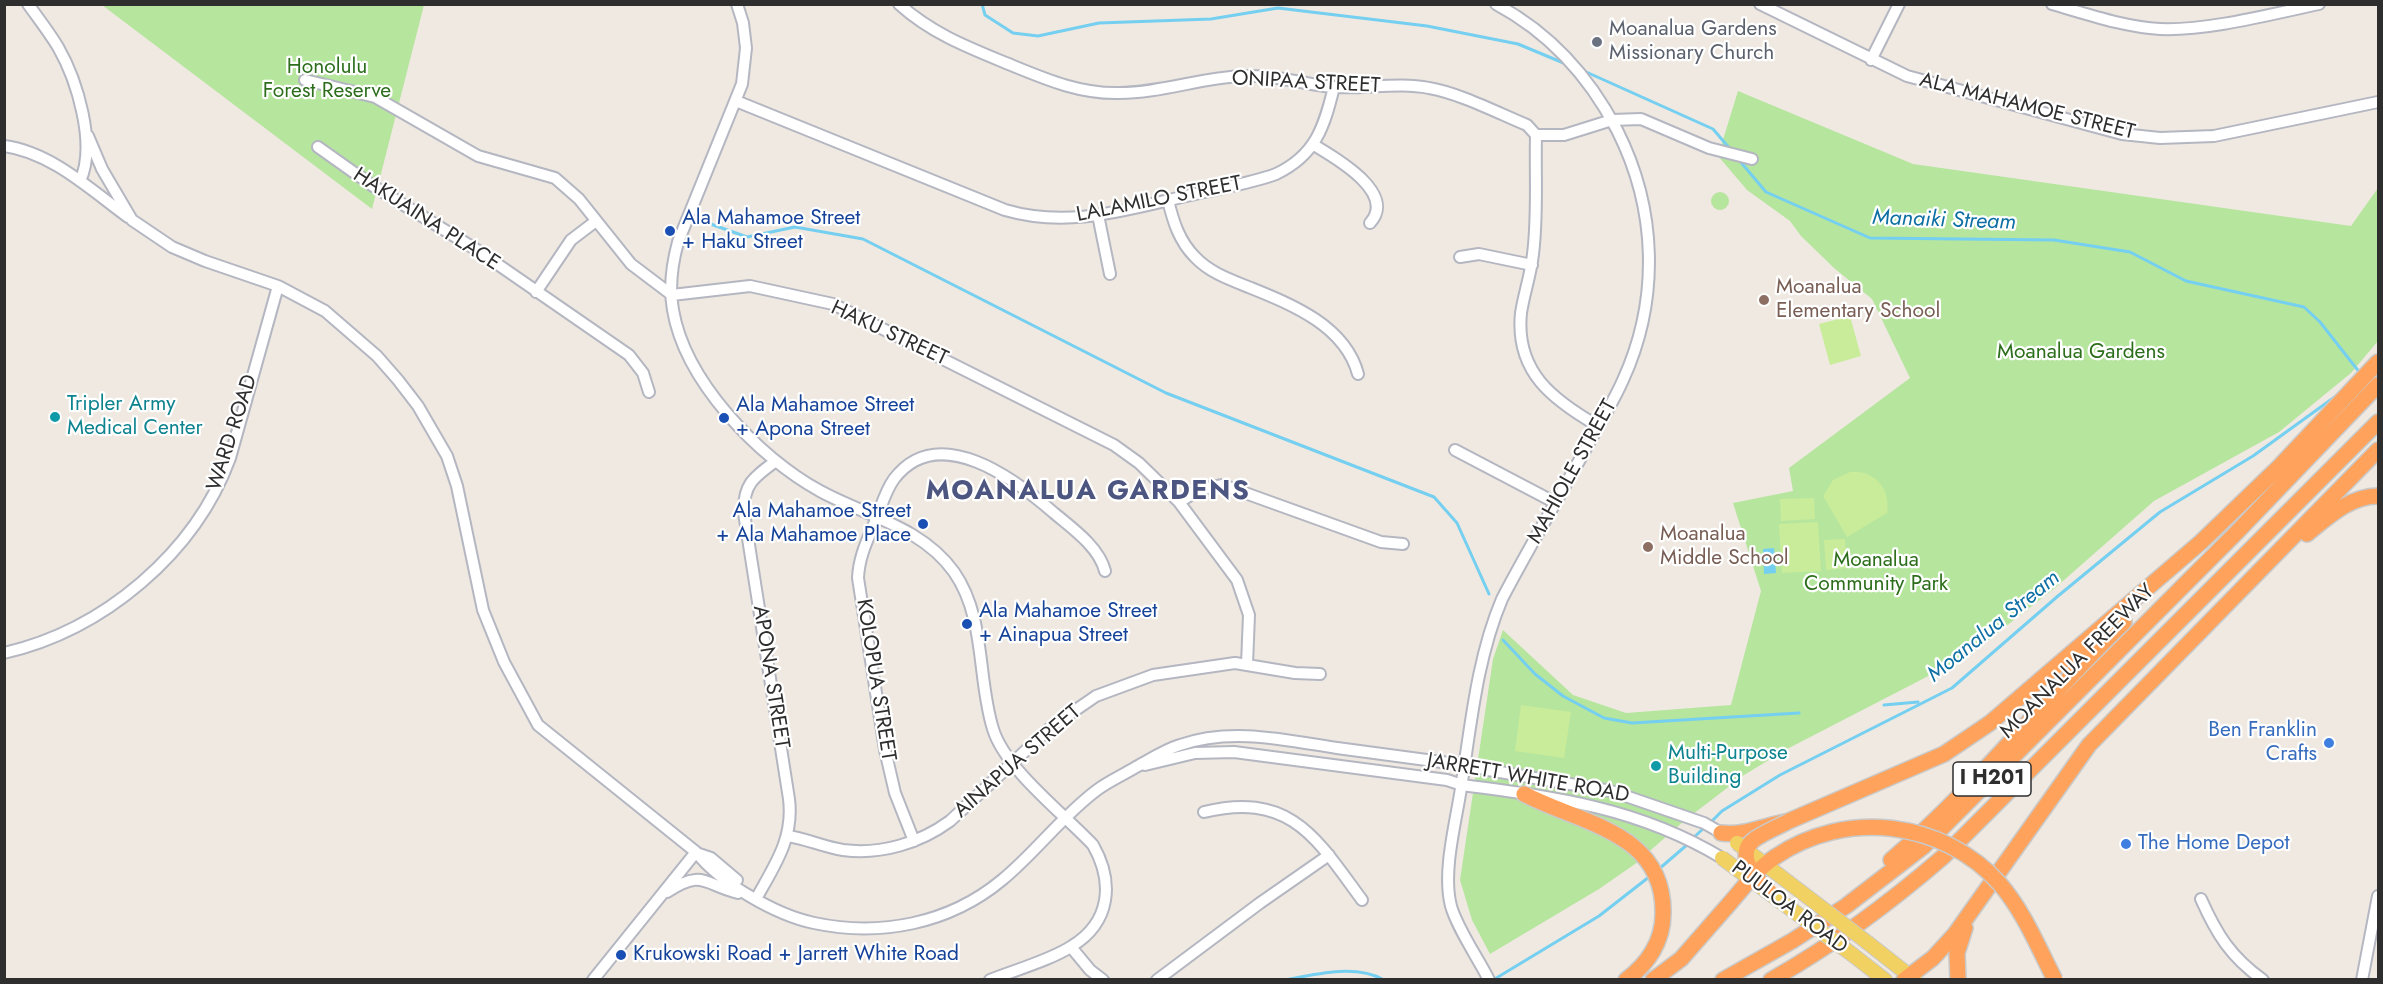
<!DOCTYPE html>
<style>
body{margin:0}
#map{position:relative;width:2383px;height:984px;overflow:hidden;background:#efe9e1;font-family:Jost,sans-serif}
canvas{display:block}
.frame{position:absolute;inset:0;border:6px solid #2e2e2e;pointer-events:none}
</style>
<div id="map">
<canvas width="2383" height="984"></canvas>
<div class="frame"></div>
</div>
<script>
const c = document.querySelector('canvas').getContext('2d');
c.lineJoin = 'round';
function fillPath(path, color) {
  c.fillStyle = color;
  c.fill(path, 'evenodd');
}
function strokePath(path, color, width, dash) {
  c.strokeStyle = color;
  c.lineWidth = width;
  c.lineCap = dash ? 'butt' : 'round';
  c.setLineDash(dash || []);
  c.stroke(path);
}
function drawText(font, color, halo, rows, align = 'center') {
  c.font = font + ' Jost,sans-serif';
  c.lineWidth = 4.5;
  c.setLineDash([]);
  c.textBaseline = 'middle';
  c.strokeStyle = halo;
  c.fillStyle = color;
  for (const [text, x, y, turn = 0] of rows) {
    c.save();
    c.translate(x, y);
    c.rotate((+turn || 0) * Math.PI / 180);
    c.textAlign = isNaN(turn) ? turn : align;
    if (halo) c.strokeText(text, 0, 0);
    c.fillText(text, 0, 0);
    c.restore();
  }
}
fillPath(new Path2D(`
 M102,5H424L372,209Z
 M1738,91L1913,164L2351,226L2378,188V341L2351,373L2279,432L2154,501L2055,588L1969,655L1787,749L1744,775L1684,821L1635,864L1599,889L1490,954L1472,920L1460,880L1493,659L1503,630L1573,695L1626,713L1731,705L1761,591L1733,503L1793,491L1789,468L1910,378L1872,299L1834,268L1801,236L1790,221L1747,190L1718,156Z
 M1711 201a9 9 0 1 1 18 0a9 9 0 1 1-18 0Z`), '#b6e59e');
fillPath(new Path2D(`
 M1850,316L1861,356L1830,365L1819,324Z
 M1850,472C1875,470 1891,489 1887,513L1847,537L1823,496L1833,480Z
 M1814,498L1815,519L1781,521L1780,499Z
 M1818,522L1821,571L1782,573L1779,524Z
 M1845,539L1847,568L1826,570L1824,540Z
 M1521,705L1571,712L1564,758L1515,751Z`), '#c9ec9a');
fillPath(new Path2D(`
 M1774,548L1776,573L1764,574L1763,549Z`), '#75cff0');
strokePath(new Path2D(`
 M982,4L985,15L1013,33L1038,36L1099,23L1211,19L1278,8L1427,26L1518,44L1566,64
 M1584,71L1713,129L1731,150
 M1739,160L1766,192L1870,238L2054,240L2130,252L2186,281L2304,307L2320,322L2360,373
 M705,222L747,237L795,227L863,239L1166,393L1434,497L1457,523L1489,594
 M1503,640L1535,674L1563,696L1604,718L1632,723L1799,713
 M1884,705L1918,702
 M1710,823L1722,811L1780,775L1952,688L2058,596L2160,512L2253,456L2336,396
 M1692,839L1705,827
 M1659,869L1688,844
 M1286,980C1316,974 1356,964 1384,980
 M1493,980L1599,916L1649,877`), '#75cff0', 3);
const minor = new Path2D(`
 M28,4C38,18 49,32 58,47C77,80 97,145 80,181
 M737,4L743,23L746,48L742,84L678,242C672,264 669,288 673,310C685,381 758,457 820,491C866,516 922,527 954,572C986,618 977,678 993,729C1005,769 1064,814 1093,845C1114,882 1111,922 1072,946C1051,960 1015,970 990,980
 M899,4C931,33 967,47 1006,63C1043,78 1078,94 1119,93C1164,93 1208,75 1253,76C1281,76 1307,85 1334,87C1365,89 1399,82 1429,88C1459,93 1498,113 1527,125L1536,135H1564L1612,120L1641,119L1709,148L1752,159
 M1760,4L1907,76L2122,134L2160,138L2214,136L2378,102
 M2052,4C2087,14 2124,27 2160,29C2208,31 2271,14 2319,4
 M1871,60L1899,4
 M305,80L375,97L478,156L555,178L579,199L631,264L672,295L750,286L833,304L1114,445L1139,463L1179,502L1237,580L1249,615L1247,664
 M736,101L1005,210C1070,229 1127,209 1191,195C1219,188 1249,184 1276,174C1316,155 1324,127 1334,87
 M1536,135C1535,174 1538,215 1533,254C1531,274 1524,293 1521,313C1515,372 1553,400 1598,426
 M88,136L102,169L132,220L172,247L205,261L278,286L325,311L377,356L398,380L418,406L447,456L457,486L483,610L504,662L538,725L696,852C720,883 776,915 814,923C880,937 949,924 1002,880C1035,853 1062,816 1097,790C1109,781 1123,775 1136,767C1151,759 1164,750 1180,745C1231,727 1285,740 1337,748C1374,753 1412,758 1449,763H1464L1488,770L1611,791L1704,823L1725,835
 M1314,145C1334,157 1398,193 1370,223
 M4,146C51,152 91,190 128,217
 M318,147L373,186L477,250L629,355L643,373L649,392
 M1168,200C1173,221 1179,241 1195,257C1210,273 1231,280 1251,288C1293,305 1345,326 1358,374
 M1098,215L1110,274
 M1460,257L1479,254L1532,265
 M536,292L571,240L596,221
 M1455,450L1556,503
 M1179,502L1201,489L1223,485L1381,542L1403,544
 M4,653C104,630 195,553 230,458L278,286
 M1145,765L1195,753L1234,752L1447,780L1462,785C1556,797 1639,808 1722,858
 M1204,812C1291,791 1317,839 1362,900
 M788,836C807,839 824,847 843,850C881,855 920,843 950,821L1051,727L1096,696L1153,675L1235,663L1295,673L1320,674
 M914,841L895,793L885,750L858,578C859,555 869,537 877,517C882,504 886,490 894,479C938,421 1015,479 1054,513C1072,528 1099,547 1105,571
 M696,853L711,858L737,880
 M667,892C703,869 703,884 738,893
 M756,899C774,866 794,839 789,799L744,513C743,484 754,477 776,461
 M2201,899C2217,935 2231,957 2263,980
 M1071,947L1090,970L1103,980
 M593,980L696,852
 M1157,980L1260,903L1329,855
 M1489,980C1478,958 1457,928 1451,906C1442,872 1456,822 1461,788C1471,724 1477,658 1502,599C1528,549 1557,501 1584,452C1597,428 1612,405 1623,380C1660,299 1657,209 1617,130C1589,76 1550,33 1496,4
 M2362,980L2378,896`);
const major = new Path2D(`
 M1868,943L1915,980
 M1853,955L1885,980`);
const highway = new Path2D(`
 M2307,534C2328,517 2350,496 2378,496
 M1524,794C1581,824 1665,832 1663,914C1663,941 1648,964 1626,980
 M1721,833C1745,836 1766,825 1789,821L1944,754L1990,723L2201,542L2279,467L2378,362
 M1891,860C1976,788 2044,699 2124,622
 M1653,980L1681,959L1730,903
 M1723,980L1792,941L1846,906L1924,846L2237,532L2378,385
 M1771,980C1833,945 1891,902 1944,856L2378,422
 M1904,980L1933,958L1955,934L2089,745L2378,450
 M1958,980L1957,953L1965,928`);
strokePath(minor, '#b4b7c1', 14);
strokePath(major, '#c9c9c9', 16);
strokePath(highway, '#c9c9c9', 18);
strokePath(minor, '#fff', 10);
strokePath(major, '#f2d163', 14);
strokePath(highway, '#ffa35c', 15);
const majorBridge = new Path2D(`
 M1737,843L1868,943
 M1722,858L1853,955`);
const highwayBridge = new Path2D(`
 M1769,891C1757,880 1733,854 1755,839C1765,832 1778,827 1789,821
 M1730,903C1744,887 1757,869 1775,857C1845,809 1943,820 2000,884C2024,912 2038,947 2055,980`);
strokePath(majorBridge, '#c9c9c9', 16, []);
strokePath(highwayBridge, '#c9c9c9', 18, []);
strokePath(majorBridge, '#f2d163', 14);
strokePath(highwayBridge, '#ffa35c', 15);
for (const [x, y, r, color] of [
 [1597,42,6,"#6b7280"],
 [670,231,6,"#1a4fb4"],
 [1764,300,6,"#8d6e63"],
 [55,417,6,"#0f9aa8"],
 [724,418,6,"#1a4fb4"],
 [923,524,6,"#1a4fb4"],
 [1648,547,6,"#8d6e63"],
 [967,624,6,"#1a4fb4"],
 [2329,743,6,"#3f7fe0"],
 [1656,766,6,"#0f9aa8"],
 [2126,844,6,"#3f7fe0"],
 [621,955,6,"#1a4fb4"]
]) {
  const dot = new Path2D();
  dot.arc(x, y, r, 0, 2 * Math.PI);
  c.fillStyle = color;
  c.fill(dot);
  strokePath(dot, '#fff', 2);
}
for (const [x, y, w] of [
 [1992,779,78]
]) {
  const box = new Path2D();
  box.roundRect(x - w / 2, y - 17, w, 34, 4.5);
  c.fillStyle = '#fff';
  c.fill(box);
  strokePath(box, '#2e2e2e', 1.5);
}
drawText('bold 20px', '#2e2e2e', null, [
 ["I H201",1992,779]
]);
drawText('21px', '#5b616d', '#fff', [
 ["Moanalua Gardens",1609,30],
 ["Missionary Church",1609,54]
], 'left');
drawText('21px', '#2c6e1b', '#fff', [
 ["Honolulu",327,68],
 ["Forest Reserve",327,92],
 ["Moanalua Gardens",2081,353],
 ["Moanalua",1876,561],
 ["Community Park",1876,585]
]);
drawText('21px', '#2e2e2e', '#fff', [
 ["ONIPAA STREET",1306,83,3],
 ["ALA MAHAMOE STREET",2027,107,14],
 ["LALAMILO STREET",1159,200,-11],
 ["HAKUAINA PLACE",426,220,33],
 ["HAKU STREET",889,334,25],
 ["WARD ROAD",233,433,-72],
 ["MAHIOLE STREET",1573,472,-61],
 ["MOANALUA FREEWAY",2078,662,-45],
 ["APONA STREET",770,677,81],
 ["KOLOPUA STREET",875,680,81],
 ["AINAPUA STREET",1018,762,-41],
 ["JARRETT WHITE ROAD",1528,779,10],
 ["PUULOA ROAD",1789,908,37]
]);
drawText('21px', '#164399', '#fff', [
 ["Ala Mahamoe Street",682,219],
 ["+ Haku Street",682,243],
 ["Ala Mahamoe Street",736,406],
 ["+ Apona Street",736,430],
 ["Ala Mahamoe Street",911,512,"right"],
 ["+ Ala Mahamoe Place",911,536,"right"],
 ["Ala Mahamoe Street",979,612],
 ["+ Ainapua Street",979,636],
 ["Krukowski Road + Jarrett White Road",633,955]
], 'left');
drawText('21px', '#785e54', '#fff', [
 ["Moanalua",1776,288],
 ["Elementary School",1776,312],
 ["Moanalua",1660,535],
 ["Middle School",1660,559]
], 'left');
drawText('21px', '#0d838f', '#fff', [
 ["Tripler Army",67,405],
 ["Medical Center",67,429],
 ["Multi-Purpose",1668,754],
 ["Building",1668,778]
], 'left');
drawText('21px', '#366cbe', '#fff', [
 ["Ben Franklin",2317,731],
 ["Crafts",2317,755],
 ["The Home Depot",2138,844,"left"]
], 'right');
drawText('italic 22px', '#0d6fa3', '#fff', [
 ["Manaiki Stream",1944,221,2],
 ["Moanalua Stream",1994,627,-39]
]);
c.letterSpacing = '1.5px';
drawText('bold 27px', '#4d5680', '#fff', [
 ["MOANALUA GARDENS",1088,492]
]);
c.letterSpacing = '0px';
</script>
